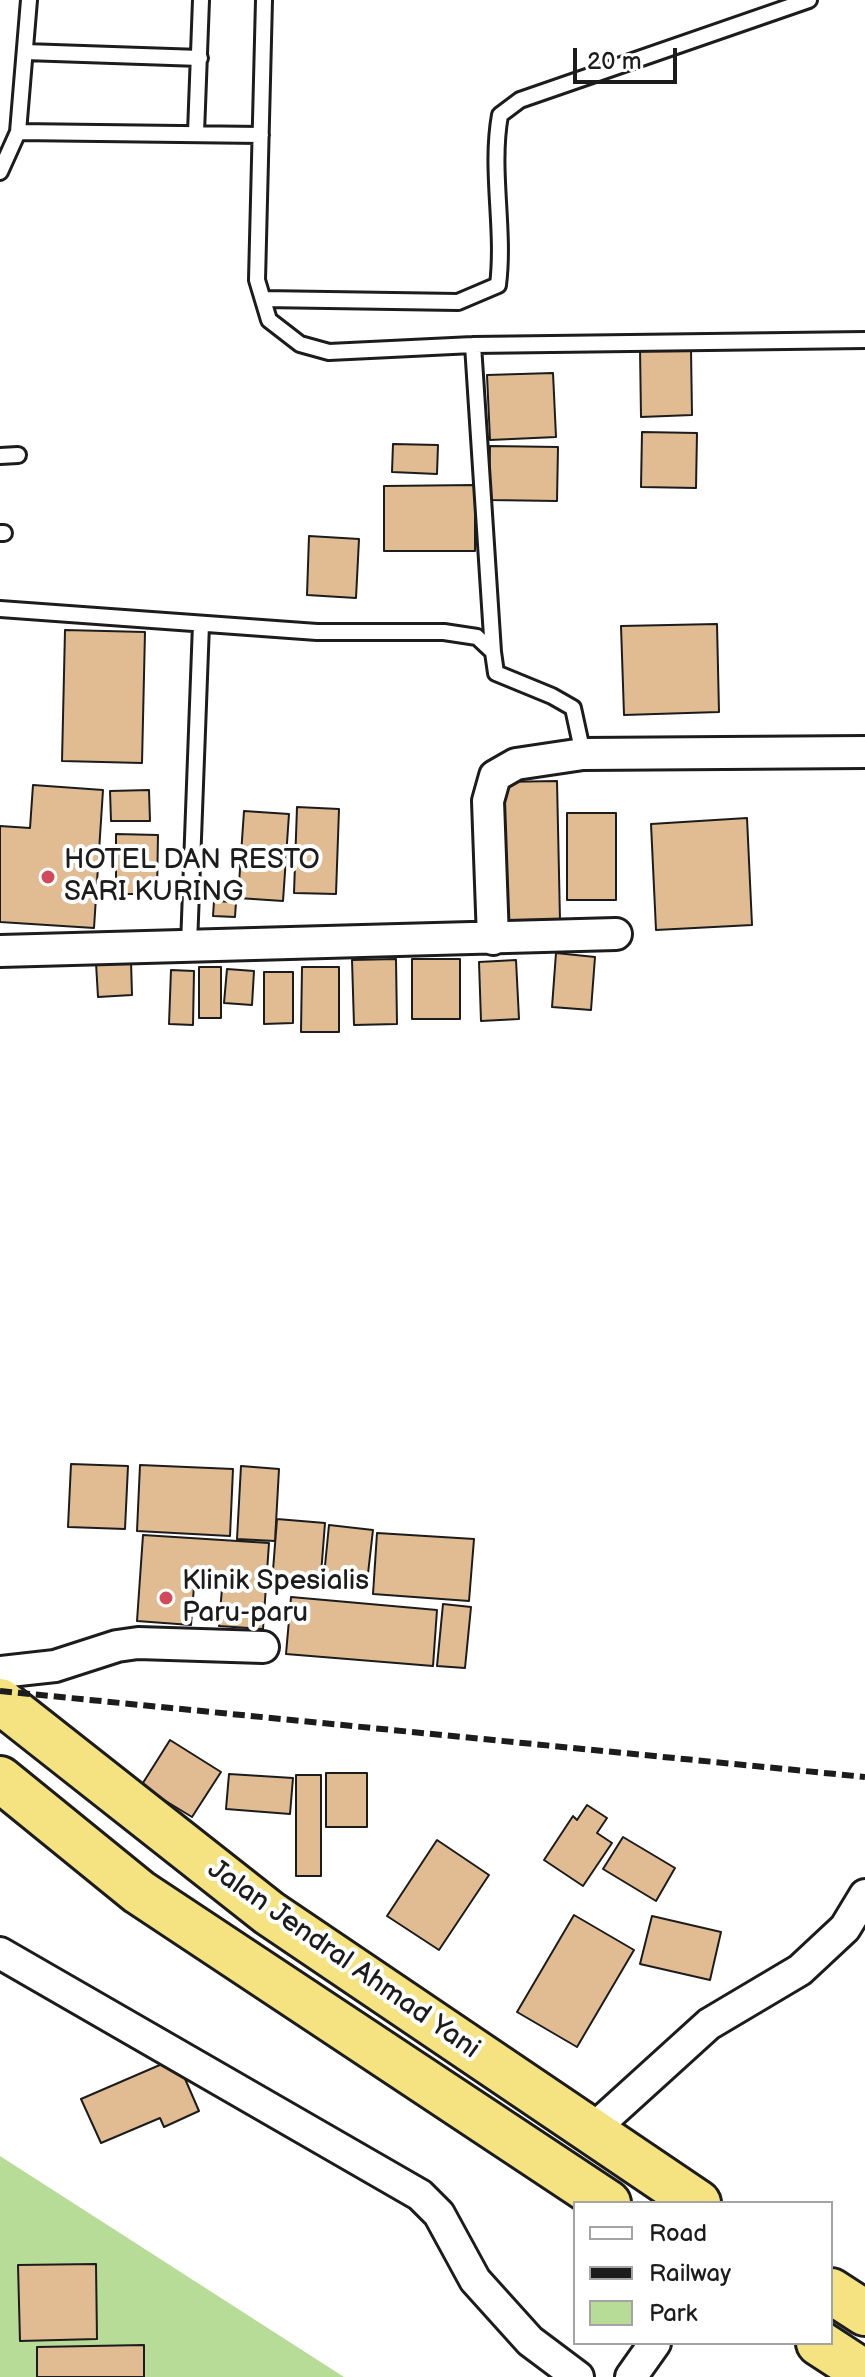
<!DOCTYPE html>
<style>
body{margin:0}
#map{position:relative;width:865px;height:2377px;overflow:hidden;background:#fff;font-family:"Balsamiq Sans",sans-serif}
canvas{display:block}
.legend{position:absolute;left:573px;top:2201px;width:260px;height:144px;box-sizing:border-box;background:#fff;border:2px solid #a4a4a4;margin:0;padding:10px 14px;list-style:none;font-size:24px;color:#1c1c1c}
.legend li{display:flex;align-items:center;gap:16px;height:40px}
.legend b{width:40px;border:2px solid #a4a4a4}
.scale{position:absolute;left:573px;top:48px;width:104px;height:36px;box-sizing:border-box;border:4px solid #1c1c1c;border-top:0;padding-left:10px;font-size:24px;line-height:28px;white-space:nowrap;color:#1c1c1c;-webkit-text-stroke:6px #fff;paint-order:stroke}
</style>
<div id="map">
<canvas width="865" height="2377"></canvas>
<ul class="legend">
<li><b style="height:10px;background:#fff"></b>Road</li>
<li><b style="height:10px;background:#1c1c1c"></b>Railway</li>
<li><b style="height:22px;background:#b7dc98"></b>Park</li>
</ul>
<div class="scale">20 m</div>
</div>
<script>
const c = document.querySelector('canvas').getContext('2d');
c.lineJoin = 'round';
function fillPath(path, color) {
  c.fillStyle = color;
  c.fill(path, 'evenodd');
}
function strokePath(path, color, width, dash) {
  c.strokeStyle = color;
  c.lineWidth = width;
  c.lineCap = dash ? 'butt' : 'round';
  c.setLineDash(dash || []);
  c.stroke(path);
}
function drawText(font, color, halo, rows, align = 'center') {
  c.font = font + ' "Balsamiq Sans",sans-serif';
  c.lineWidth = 8;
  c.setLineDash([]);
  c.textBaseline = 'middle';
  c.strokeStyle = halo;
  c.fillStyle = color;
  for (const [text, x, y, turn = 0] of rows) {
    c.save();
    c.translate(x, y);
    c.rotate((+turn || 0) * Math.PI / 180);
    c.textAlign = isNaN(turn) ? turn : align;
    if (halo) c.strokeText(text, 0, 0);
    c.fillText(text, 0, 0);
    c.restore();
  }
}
fillPath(new Path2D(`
 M0,2156L344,2377H0Z`), '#b7dc98');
const building = new Path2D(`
 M640,349H691L692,415L641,417Z
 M553,373L556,437L490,440L487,375Z
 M642,432L697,433L696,488L641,487Z
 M393,444L438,445L437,474L392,472Z
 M490,446L558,447L557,501L489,500Z
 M475,485V551H384V486Z
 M309,536L359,539L356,598L307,595Z
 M717,624L719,712L624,715L621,626Z
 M65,630L145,632L142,763L62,761Z
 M557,781L560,920H502L500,782Z
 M33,785L103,790L94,928L0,922V826L30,828Z
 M149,790L150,821H111L110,791Z
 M297,807L339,809L336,894L294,893Z
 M244,811L289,814L283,901L238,898Z
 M567,813H616V900H567Z
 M747,818L752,925L656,930L651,824Z
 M116,834L158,835L157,894H116Z
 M214,901L236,902L235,917L213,916Z
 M556,953L595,957L591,1010L552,1007Z
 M396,959L397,1024L354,1025L352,960Z
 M412,959H460V1019H412Z
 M516,960L519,1019L481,1021L479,962Z
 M131,961L132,995L98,997L96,963Z
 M199,967H221V1018H199Z
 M302,967H339V1032H301Z
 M227,969L254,971L252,1005L224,1003Z
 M171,970L194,971L193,1025L169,1024Z
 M264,972H293V1023L264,1024Z
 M71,1464L128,1466L125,1529L68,1527Z
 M140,1465L233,1469L230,1536L137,1531Z
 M241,1466L279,1469L275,1541L237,1539Z
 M277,1519L325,1523L320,1587L272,1583Z
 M329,1525L373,1530L366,1591L323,1586Z
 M377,1533L474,1539L469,1601L373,1594Z
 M143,1535L269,1543L263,1629L219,1626L223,1575L195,1573L191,1625L137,1621Z
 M291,1597L437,1610L433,1666L286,1654Z
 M443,1604L471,1607L465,1668L437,1666Z
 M170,1740L221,1772L192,1817L141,1786Z
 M326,1773H367V1827H326Z
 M229,1774L293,1778L290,1814L226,1809Z
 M296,1775H321V1876H296Z
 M587,1805L607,1818L597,1833L612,1843L583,1886L544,1860L573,1816L577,1820Z
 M623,1837L675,1868L656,1901L603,1869Z
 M437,1840L489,1875L439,1950L387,1916Z
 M574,1915L634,1950L577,2047L517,2012Z
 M652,1916L721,1932L710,1980L640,1964Z
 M176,2058L199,2111L164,2127L160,2118L101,2143L81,2099Z
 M96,2264L97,2339L20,2341L18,2265Z
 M144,2345V2377H37V2347Z`);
fillPath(building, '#e1bc92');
strokePath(building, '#1c1c1c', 2);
const lane = new Path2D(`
 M264,0L257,280L269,320L300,344L329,352L473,345L865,340
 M25,52L200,58
 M18,132L29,0
 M196,133L201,0
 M0,172L18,132L261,135
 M263,299L458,302L498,285C505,228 490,171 500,115L520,100L809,0
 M473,345L493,652
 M0,456L18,455
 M0,533H4
 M0,609L317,632H444L477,637L493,652L496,673L552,696L573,708L583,754
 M189,945L201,624`);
const street = new Path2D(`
 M493,939L488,801L495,776L516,764L583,754L865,752
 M0,951L616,934
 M0,1672L55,1666L117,1646L138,1643L263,1647
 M0,1953L420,2195L439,2214L475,2280L530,2341L578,2377
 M590,2132L709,2024L800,1970L845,1928L865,1895
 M631,2377L655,2343`);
const highway = new Path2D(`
 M0,1701L269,1913L698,2203
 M0,1779L139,1892L608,2203
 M831,2291L865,2313
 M819,2343L865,2373`);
strokePath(lane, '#1c1c1c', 20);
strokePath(street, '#1c1c1c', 36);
strokePath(highway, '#1c1c1c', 50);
strokePath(lane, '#fff', 14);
strokePath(street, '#fff', 30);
strokePath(highway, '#f5e382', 44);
strokePath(new Path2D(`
 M0,1691L865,1777`), '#1c1c1c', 6, [12, 6]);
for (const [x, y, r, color] of [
 [48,877,8,"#d1495b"],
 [166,1598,8,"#d1495b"]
]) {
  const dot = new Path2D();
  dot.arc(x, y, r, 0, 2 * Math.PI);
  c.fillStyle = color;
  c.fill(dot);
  strokePath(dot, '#fff', 3);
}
drawText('28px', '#1c1c1c', '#fff', [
 ["HOTEL DAN RESTO",64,861],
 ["SARI KURING",64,893],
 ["Klinik Spesialis",182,1582],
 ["Paru-paru",182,1614]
], 'left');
drawText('28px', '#1c1c1c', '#fff', [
 ["Jalan Jendral Ahmad Yani",343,1960,35]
]);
</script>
